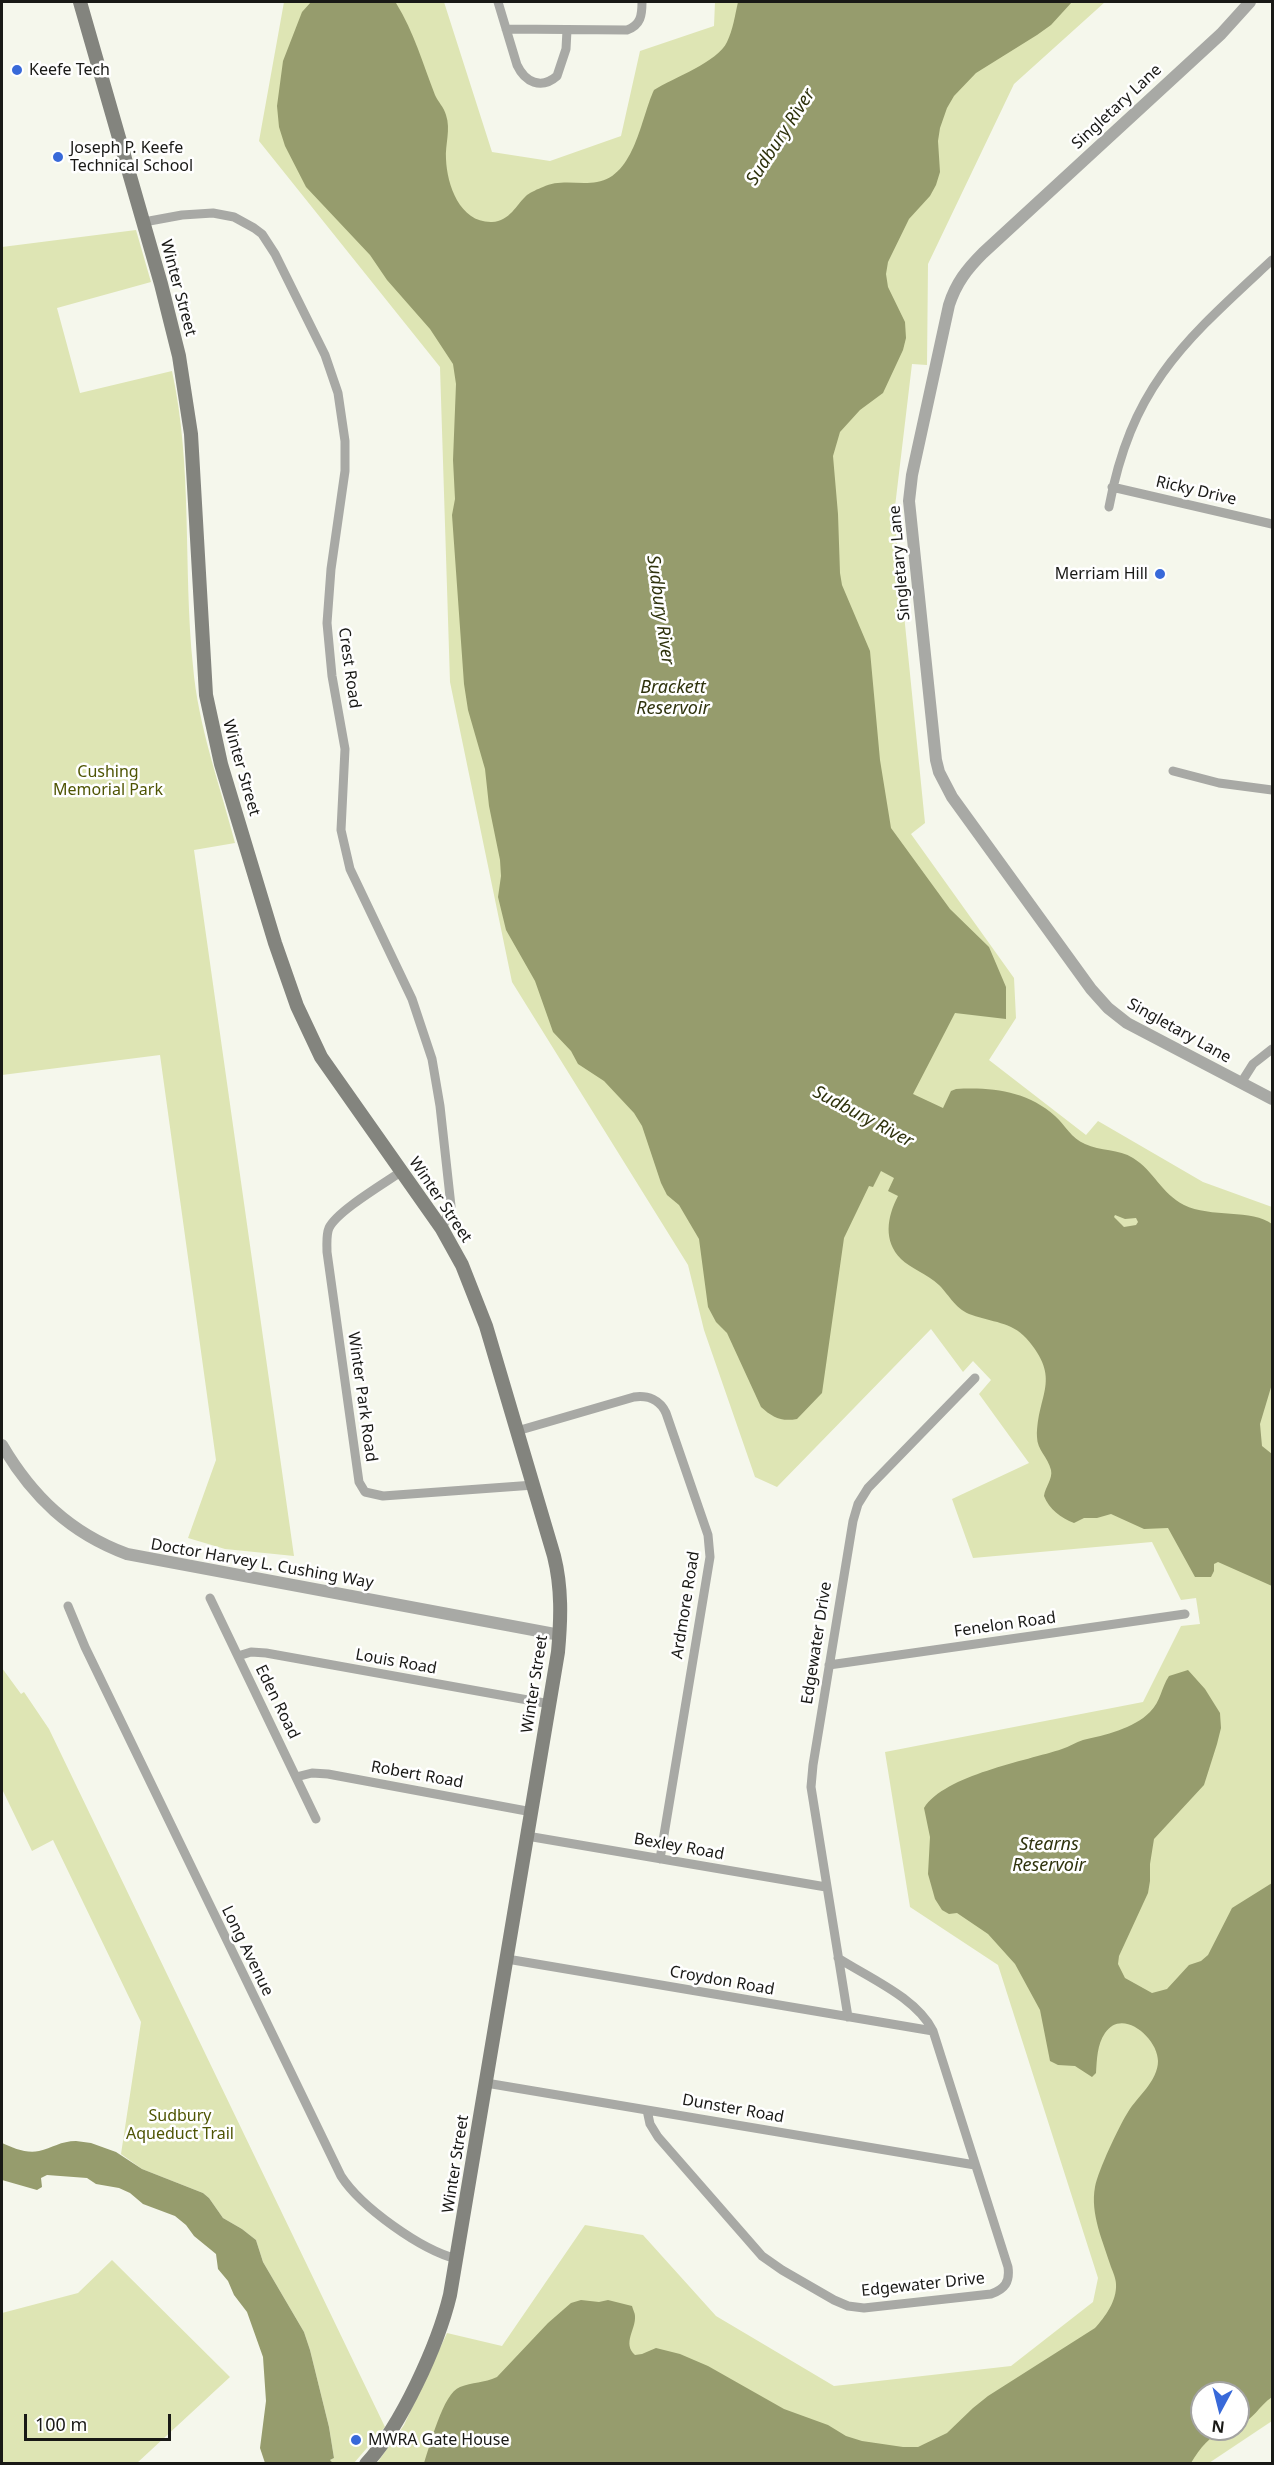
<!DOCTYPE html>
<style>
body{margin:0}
#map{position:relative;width:1274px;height:2465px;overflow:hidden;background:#f5f7ec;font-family:"Noto Sans",sans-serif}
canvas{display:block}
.frame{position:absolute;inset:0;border:3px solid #191916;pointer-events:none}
.north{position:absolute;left:1190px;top:2381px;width:60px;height:60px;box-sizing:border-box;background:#fff;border:2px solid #a3a3a2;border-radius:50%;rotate:187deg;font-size:16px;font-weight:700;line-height:24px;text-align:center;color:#191916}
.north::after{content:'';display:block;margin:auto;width:21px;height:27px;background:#3869d9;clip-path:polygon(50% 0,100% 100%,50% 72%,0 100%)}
.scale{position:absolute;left:24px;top:2414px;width:147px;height:27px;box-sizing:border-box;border:3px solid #191916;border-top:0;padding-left:8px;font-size:18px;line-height:21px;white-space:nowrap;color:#191916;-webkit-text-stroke:4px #fff;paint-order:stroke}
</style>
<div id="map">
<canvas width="1274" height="2465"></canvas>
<div class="frame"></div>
<div class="north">N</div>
<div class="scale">100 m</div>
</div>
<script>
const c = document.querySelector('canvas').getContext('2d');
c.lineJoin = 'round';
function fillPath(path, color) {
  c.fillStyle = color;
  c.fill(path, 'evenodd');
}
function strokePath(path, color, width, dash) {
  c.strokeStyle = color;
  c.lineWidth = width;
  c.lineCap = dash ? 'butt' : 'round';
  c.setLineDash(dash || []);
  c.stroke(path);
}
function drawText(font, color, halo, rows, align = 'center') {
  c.font = font + ' "Noto Sans",sans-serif';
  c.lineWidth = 5;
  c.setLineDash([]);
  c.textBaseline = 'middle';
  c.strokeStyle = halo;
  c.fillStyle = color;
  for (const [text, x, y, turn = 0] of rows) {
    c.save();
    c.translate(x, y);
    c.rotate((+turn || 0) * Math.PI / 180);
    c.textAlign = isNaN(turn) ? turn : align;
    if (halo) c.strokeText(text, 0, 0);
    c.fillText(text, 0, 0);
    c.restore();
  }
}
fillPath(new Path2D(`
 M284,2H444L492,152L550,161L621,136L640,51L714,26L715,2H1105L1014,84L928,264L927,365L912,364L894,515L925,823L911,834L1014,978L1016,1018L989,1060L1086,1135L1098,1121L1203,1182L1272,1207V2421L1209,2463H377L404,2425L447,2333L502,2346L585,2225L643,2235L716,2316L834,2386L1011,2366L1093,2302L1098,2278L998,1965L910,1907L885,1752L1143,1702L1181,1626L1200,1624L1196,1598L1181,1600L1152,1542L973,1558L952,1499L1029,1463L979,1394L991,1380L973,1361L963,1372L931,1329L777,1487L755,1477L704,1330L688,1265L512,982L450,682L440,367L259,141ZM1202,2393H1238V2429H1202Z
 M136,230L151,282L57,308L80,393L172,371C193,467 183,568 193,666C198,726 220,785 235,843L194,850L294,1556L225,1549L188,1538L216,1460L160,1055L2,1075V247Z
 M2,1668L21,1694L24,1692L49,1729L385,2427L354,2463H333L330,2460L334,2458L329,2427L310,2350L304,2332L263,2262L256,2240L242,2229L223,2218L209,2198L203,2193L142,2169L121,2154L141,2022L53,1840L32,1851L2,1789Z
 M112,2260L230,2377L137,2463H2V2313L78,2293Z`), '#dee5b4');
fillPath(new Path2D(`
 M311,2L396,3C414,32 423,64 435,95C438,102 444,107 446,115C451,130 445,144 446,159C447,185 460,223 492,222C510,221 516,205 527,195C531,192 538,189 543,187C559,179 580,185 597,182C635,176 641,117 654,90C673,78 718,62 727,42C733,30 735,15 738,2H1072L1051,25L1037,35L976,73L954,96L947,108L940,128L938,141L940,172L936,185L930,196L909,219L888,262L886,274L888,287L905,322L906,338L903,350L883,393L860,410L840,432L833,456L838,514L840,573L842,585L870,651L880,760L891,828L950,909L989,947L1006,987V1019L955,1013L913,1094L943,1108L951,1091L956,1089C992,1087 1027,1091 1055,1116C1066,1126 1071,1138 1085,1144C1100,1151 1119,1149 1133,1158C1153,1170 1162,1194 1184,1205C1210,1218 1253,1209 1272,1224V1384L1260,1424L1262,1446L1272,1454V1586L1218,1562L1214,1564V1571L1211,1577H1195L1168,1528L1144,1529L1111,1514L1097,1518H1084L1074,1523C1061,1518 1049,1509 1044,1496C1045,1487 1053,1479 1051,1470C1048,1457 1037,1450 1037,1437C1037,1393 1063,1380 1026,1338C1012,1322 991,1322 972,1315C956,1310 950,1296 939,1285C927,1274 910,1268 901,1259C883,1241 887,1217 898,1196L888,1191L894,1178L881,1171L873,1187L869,1186L844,1238L822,1393L797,1419C781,1422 772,1417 761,1407L727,1333L716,1322L708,1307L699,1239L679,1205L667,1195L661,1183L642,1126L634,1113L604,1081L578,1064L571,1051L553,1032L535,981L506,930L498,897L501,876L500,860L489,806L485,769L468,710L464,684L452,515L455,499L453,460L456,384L453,364L430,329L387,280L370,255L306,187L285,146L279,127L277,106L283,61L302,12ZM1115,1215L1125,1219L1136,1218L1138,1222L1136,1225L1124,1227L1114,1217Z
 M1188,1670L1205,1689L1220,1713L1221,1728L1217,1744L1204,1785L1154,1839L1150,1864V1881L1148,1893L1119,1956L1118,1964L1125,1978L1152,1993L1167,1989L1189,1965L1201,1961L1208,1955L1232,1908L1272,1883V2397C1259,2406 1253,2420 1238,2426V2393H1202V2429H1227C1210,2435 1200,2448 1191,2463H424C430,2446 443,2393 460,2387C472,2382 484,2383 497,2377L548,2323L571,2303L581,2300L599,2302L608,2300L632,2306C633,2310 635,2313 635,2316C636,2330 622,2343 635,2355L642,2354L656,2348L680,2354L708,2366L784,2409L828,2425L846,2436L862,2441L903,2447H918L947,2433L973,2408L988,2396L1095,2328C1105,2317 1117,2301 1116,2284C1116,2279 1113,2272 1111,2267C1103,2241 1090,2214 1095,2187C1098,2171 1119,2126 1128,2112C1137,2097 1158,2081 1158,2061C1158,2038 1122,2007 1105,2033C1097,2045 1097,2059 1096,2073L1092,2077L1075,2066L1058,2065L1050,2061L1040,2010L1015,1964L988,1934L957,1913L949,1914L942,1910L935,1899L928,1874L930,1837L924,1808C945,1775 1026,1761 1062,1749C1069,1747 1076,1742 1083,1740C1105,1735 1133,1729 1150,1712C1161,1701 1161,1688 1169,1676Z
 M76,2141L91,2143L116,2152L142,2169L203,2193L209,2198L223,2218L242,2229L256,2240L263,2262L304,2332L310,2350L329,2427L334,2458L330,2460L333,2463H265L260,2448L266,2401L263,2357L247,2312L234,2295L228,2281L218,2269L216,2254L194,2236L186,2225L175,2216L143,2204L130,2193L119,2188L96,2184L87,2178L47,2175L41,2178L42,2187L37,2190L2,2180V2143C13,2148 27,2154 39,2151C52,2148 61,2141 76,2141Z`), '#969c6d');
strokePath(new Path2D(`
 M498,2L517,65C525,82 541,90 557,76L566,49L567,30
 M506,29L627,30C641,25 642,15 642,2
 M144,222L182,215L213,213L234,217L254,228L262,234L275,254L325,355L338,393L345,441V471L331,569L327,623L332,676L345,749L341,830L350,869L412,999L432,1059L440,1106L451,1206L442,1229
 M1112,487L1272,524
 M1109,507C1132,384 1186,340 1272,260
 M1173,771L1219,783L1272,790
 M1241,1083L1253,1064L1272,1049
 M402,1171C385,1183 337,1211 329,1228C326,1235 327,1244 327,1252L359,1482L365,1492L383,1496L534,1485
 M517,1431L634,1397C648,1395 660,1400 666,1413L708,1535L710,1557L660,1859
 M210,1598L316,1819
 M68,1606L85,1647L341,2176C361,2207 421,2250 457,2259
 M238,1656L251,1652L266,1653L550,1704
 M829,1665L1185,1614
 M296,1777L312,1773L328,1774L532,1812
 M527,1836L826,1887
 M507,1959L933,2031
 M848,2017L811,1787L813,1765L853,1521L858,1504L868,1488L975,1378
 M486,2083L975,2165
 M647,2110L650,2124L658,2137L762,2256L782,2270L834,2300L848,2306L864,2308L991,2294C1005,2289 1010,2282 1008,2267L933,2031C917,1998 869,1978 838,1958`), '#a8a9a5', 9);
strokePath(new Path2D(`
 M1250,2L1221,34L983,253C967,269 956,283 949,305L912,475L909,501L936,760L939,772L952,797L1091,989L1108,1008L1127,1023L1272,1099
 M2,1445C32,1496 70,1533 127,1554L560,1635`), '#a8a9a5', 12);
strokePath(new Path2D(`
 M80,2L161,284L179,356L191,434L206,695L221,764L275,943L297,1006L321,1057L442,1229L462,1265L486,1326L554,1556C562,1588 561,1619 558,1652L450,2295C438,2345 401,2426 366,2464`), '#83847e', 14);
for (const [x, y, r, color] of [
 [17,70,6,"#3869d9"],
 [58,157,6,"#3869d9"],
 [1160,574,6,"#3869d9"],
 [356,2440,6,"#3869d9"]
]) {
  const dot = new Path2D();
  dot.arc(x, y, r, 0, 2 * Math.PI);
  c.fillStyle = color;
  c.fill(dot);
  strokePath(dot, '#fff', 2);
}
drawText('16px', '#191916', '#fff', [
 ["Keefe Tech",29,70],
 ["Joseph P. Keefe",70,148],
 ["Technical School",70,166],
 ["Merriam Hill",1148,574,"right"],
 ["MWRA Gate House",368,2440]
], 'left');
drawText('16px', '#191916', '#fff', [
 ["Singletary Lane",1117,107,-43],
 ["Winter Street",178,288,75],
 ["Ricky Drive",1196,491,13],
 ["Singletary Lane",900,563,-95],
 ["Crest Road",349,668,82],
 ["Winter Street",241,768,74],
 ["Singletary Lane",1179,1031,29],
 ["Winter Street",440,1200,56],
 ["Winter Park Road",362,1397,82],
 ["Doctor Harvey L. Cushing Way",262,1564,10],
 ["Ardmore Road",686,1605,-81],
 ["Fenelon Road",1005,1625,-8],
 ["Edgewater Drive",817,1643,-81],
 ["Louis Road",396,1662,10],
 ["Winter Street",535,1684,-81],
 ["Eden Road",277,1702,64],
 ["Robert Road",417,1775,10],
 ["Bexley Road",679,1847,10],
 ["Long Avenue",247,1951,64],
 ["Croydon Road",722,1981,10],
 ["Dunster Road",733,2109,10],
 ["Winter Street",456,2164,-81],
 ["Edgewater Drive",923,2285,-6]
]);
drawText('16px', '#4f5504', '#fff', [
 ["Cushing",108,772],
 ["Memorial Park",108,790],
 ["Sudbury",180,2116],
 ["Aqueduct Trail",180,2134]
]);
drawText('italic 18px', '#2f330d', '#fff', [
 ["Sudbury River",781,137,-57],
 ["Sudbury River",660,610,82],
 ["Brackett",673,688],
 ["Reservoir",673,709],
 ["Sudbury River",863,1117,28],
 ["Stearns",1049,1845],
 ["Reservoir",1049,1866]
]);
</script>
